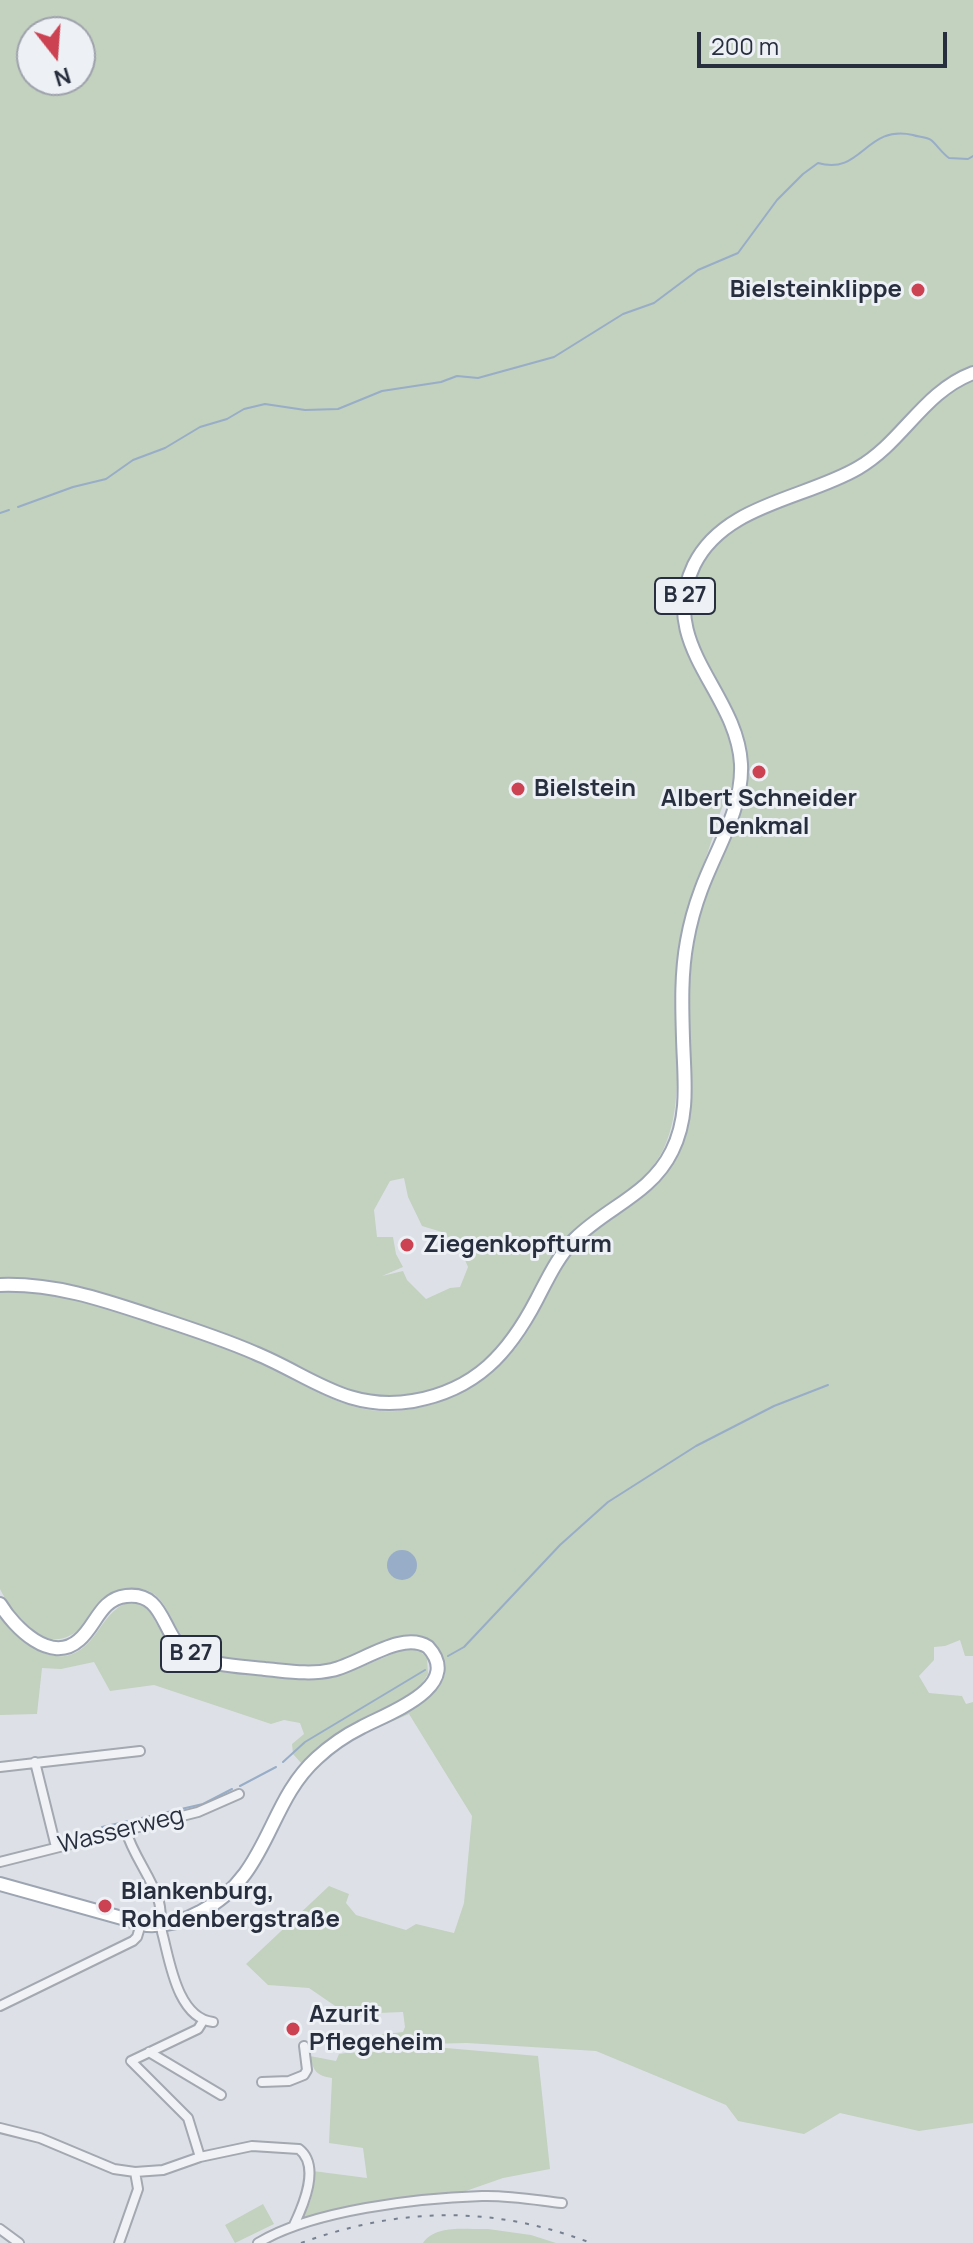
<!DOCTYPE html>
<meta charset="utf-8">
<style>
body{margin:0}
#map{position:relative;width:973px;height:2243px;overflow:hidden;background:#dde1e7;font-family:Manrope,sans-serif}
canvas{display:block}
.north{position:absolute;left:16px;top:16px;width:80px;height:80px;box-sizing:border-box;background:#edf0f5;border:2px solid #9ea2ab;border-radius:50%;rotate:163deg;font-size:22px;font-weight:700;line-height:32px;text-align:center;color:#272e3d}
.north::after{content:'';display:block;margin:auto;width:28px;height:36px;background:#cc4252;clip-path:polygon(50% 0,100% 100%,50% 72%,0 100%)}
.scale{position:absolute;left:697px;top:32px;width:250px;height:36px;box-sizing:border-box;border:4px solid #272e3d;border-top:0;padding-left:10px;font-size:24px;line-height:28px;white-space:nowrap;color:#272e3d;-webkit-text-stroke:6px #edf0f5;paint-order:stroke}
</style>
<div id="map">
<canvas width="973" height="2243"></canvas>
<div class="north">N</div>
<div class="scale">200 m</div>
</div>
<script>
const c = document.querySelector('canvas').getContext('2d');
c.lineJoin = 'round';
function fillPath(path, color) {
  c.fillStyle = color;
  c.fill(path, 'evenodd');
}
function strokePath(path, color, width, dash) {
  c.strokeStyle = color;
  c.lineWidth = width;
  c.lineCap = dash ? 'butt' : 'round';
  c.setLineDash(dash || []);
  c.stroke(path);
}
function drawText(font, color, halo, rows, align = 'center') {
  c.font = font + ' Manrope,sans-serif';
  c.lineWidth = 6;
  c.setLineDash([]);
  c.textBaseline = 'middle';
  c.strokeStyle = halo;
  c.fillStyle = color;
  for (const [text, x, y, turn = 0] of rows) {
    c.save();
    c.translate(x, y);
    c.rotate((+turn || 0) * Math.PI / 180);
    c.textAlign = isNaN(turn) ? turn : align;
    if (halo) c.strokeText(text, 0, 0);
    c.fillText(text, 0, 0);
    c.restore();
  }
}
fillPath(new Path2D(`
 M0,0H973V365C914,387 905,432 859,461C805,493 717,501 688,562C662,617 692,663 717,711C726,730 735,749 735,770C734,788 722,803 718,820C706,862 687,903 679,947C668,1009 690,1093 664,1148C644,1190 599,1206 567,1237C554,1249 547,1266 539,1281C508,1338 481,1382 412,1394C348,1405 310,1368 255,1346C228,1335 199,1327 171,1317C111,1296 65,1277 0,1279ZM32,32H80V80H32ZM404,1178L408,1197L422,1226L445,1233L455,1249L460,1248L468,1267L460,1287L450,1288L426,1299L407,1280L403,1271L382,1276L403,1267L396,1254L393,1237H377L374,1210L390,1181Z
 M973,379V1656H965L960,1640L945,1646L934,1647V1660L919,1676L929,1693L962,1696L966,1704L973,1702V2123L919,2131L840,2113L804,2134L738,2121L726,2105L596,2051L467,2043L345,2046L359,2037L403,2032L405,2027L403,2012L378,2013L379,2021H374L341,2010L309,1988L268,1985L246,1964L329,1886L349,1894L346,1903L356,1915L406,1930L416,1924L454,1933L464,1903L472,1816L409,1714L370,1731L369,1730C396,1716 466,1693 439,1651C434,1642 424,1636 414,1635C395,1634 365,1654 346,1661C310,1674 251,1664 213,1656C167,1646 176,1594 141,1589C94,1582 98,1622 69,1636C39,1651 11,1611 0,1589V1291C57,1290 107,1308 160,1326C191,1336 223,1346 253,1359C303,1381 347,1419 406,1410C467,1401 512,1366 539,1311C549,1290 558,1265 576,1248C620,1207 668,1195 687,1132C695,1103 691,1071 690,1042C688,1003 689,964 697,927C704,895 718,864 730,834C735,820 745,802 744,787C744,777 738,765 735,755C728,731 723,707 715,684C702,647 679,614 696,574C724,507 825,500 880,460L946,392Z
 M124,1604H138L148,1609L173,1652L183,1659L210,1668L308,1679L349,1672L407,1648L418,1649L427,1658L428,1674L418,1690L342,1732L302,1764L293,1754L292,1744L304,1734L300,1723L284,1720L271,1724L154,1685L110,1691L94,1662L61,1669L42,1668L37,1714L0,1715V1616C22,1644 59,1676 90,1641C102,1627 108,1612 124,1604Z
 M446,2048L538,2056L550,2169L503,2178L463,2192L380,2203L306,2219L303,2217C312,2200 315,2190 313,2171L367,2178L363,2148L329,2143L332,2078C317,2076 313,2071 310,2056L336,2061L339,2054L346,2053Z
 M263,2204L274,2224L235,2243L225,2225Z
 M488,2229L531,2235L556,2243H423C436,2224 467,2230 488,2229Z`), '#c3d1bf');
fillPath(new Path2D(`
 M387 1565a15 15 0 1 1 30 0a15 15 0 1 1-30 0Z`), '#98adc7');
strokePath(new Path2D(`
 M18,507L73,487L106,479L133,460L165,448L200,427L227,419L244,409L265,404L305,410L338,409L382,391L441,382L457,376L478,378L554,357L623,314L654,303L698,270L738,253L777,200L803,174L818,163C862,176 865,124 913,135C918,137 927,137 931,140C937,145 942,153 949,158L968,159L973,156
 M0,513L9,510
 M448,1656L464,1647L560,1545L608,1502L696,1446L774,1406L828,1385
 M283,1762L305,1742L425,1670
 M240,1786L276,1767
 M102,1827L203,1804L232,1789`), '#98adc7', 2);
const street = new Path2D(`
 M35,1762L56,1847
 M0,1767L140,1751
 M126,1831C133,1855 150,1875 158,1899C163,1911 159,1924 163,1936C170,1963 178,2018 213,2022
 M0,1862L198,1812L239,1794
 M0,2006L133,1941L137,1937L141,1924
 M149,2052L221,2095
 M262,2082L289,2081L304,2075L307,2070L304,2046
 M0,2128L40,2138L114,2169L135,2172L163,2170L200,2157L252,2146L299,2149C321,2166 303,2206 294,2225
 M200,2157L188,2118L131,2061L198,2029L203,2021
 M0,2229L19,2243
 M119,2243L138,2189L135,2172
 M258,2243C312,2210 418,2198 482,2196C508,2195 536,2200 562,2203`);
const primary = new Path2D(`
 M0,1285C55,1283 104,1300 155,1317C189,1328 223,1339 255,1353C311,1376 347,1412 413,1401C476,1390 509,1353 537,1299C548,1278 558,1256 575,1239C607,1207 651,1194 672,1151C690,1115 684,1077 683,1038C682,1006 681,973 687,941C690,924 695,906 701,890C716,849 743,809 741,764C737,691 656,645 694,565C724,504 805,499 858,468C903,442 923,392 973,373
 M0,1604C14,1627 51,1665 79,1640C96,1626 100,1599 126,1596C166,1591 161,1637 188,1653C210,1666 241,1666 265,1669C287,1671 310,1675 332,1670C360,1664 402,1630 428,1647C465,1687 386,1714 362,1727C346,1735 330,1746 317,1758C266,1804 270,1876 200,1912C184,1921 166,1926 147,1925L0,1884`);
strokePath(street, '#a3a8b1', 12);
strokePath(primary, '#9da5b3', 16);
strokePath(street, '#f0f2f5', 8);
strokePath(primary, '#fff', 12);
strokePath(new Path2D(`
 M301,2243C400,2207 492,2205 591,2243`), '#778090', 2, [4, 8]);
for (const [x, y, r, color] of [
 [918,290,8,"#cc4252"],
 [759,772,8,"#cc4252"],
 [518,789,8,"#cc4252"],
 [407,1245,8,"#cc4252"],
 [105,1906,8,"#cc4252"],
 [293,2029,8,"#cc4252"]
]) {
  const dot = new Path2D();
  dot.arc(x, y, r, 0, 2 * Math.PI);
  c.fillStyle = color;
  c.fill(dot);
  strokePath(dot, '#edf0f5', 3);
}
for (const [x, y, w] of [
 [685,596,60],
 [191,1654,60]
]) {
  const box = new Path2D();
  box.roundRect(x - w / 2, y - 18, w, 36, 6);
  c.fillStyle = '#edf0f5';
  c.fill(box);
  strokePath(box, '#272e3d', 2);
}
drawText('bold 22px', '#272e3d', null, [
 ["B 27",685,596],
 ["B 27",191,1654]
]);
drawText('bold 24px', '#272e3d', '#edf0f5', [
 ["Bielsteinklippe",902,290,"right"],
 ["Bielstein",534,789],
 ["Albert Schneider",759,799,"center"],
 ["Denkmal",759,827,"center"],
 ["Ziegenkopfturm",423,1245],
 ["Blankenburg,",121,1892],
 ["Rohdenbergstraße",121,1920],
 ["Azurit",309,2015],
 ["Pflegeheim",309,2043]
], 'left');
drawText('24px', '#272e3d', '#edf0f5', [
 ["Wasserweg",121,1831,-14]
]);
</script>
